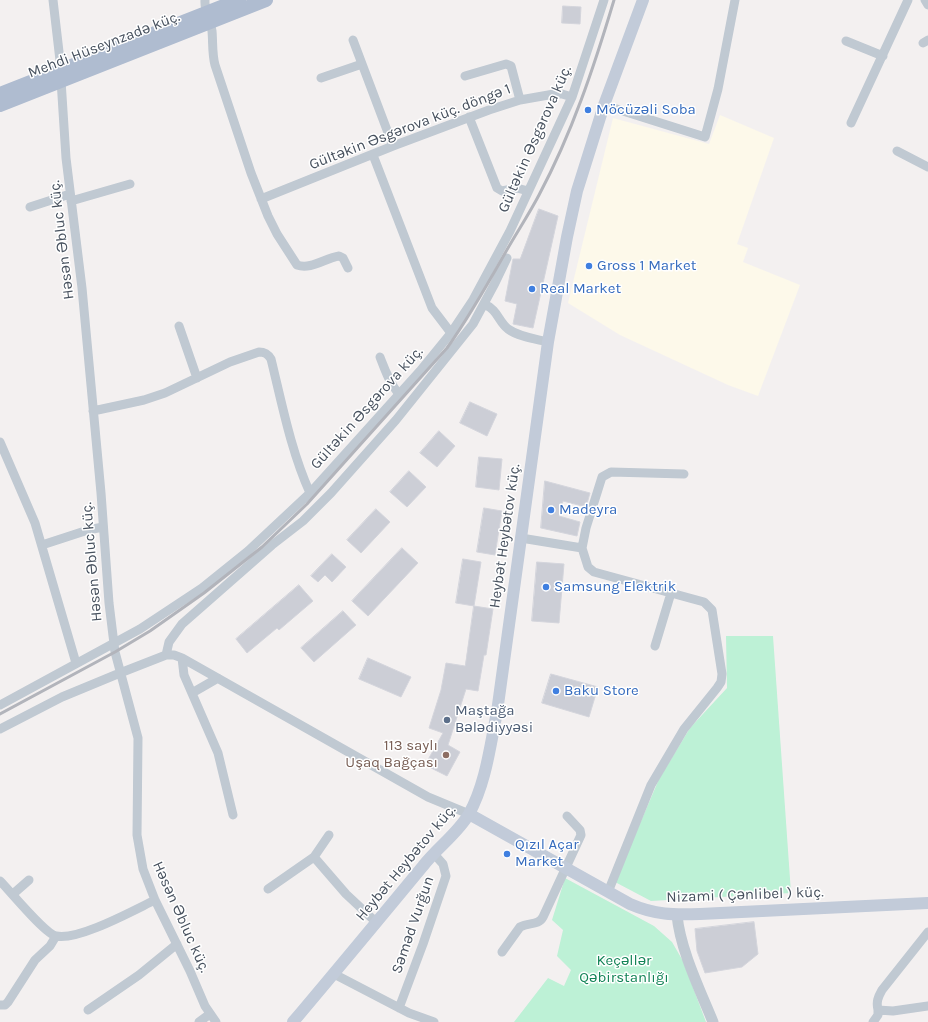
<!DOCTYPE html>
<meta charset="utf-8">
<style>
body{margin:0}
canvas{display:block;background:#f3f0f0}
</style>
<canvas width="928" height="1022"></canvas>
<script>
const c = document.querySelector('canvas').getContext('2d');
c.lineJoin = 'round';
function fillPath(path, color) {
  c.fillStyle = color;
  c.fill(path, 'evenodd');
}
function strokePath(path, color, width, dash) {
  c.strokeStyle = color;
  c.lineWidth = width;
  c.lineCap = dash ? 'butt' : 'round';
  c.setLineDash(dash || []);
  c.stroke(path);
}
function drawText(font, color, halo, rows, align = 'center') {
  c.font = font + ' Karla,sans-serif';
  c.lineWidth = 3;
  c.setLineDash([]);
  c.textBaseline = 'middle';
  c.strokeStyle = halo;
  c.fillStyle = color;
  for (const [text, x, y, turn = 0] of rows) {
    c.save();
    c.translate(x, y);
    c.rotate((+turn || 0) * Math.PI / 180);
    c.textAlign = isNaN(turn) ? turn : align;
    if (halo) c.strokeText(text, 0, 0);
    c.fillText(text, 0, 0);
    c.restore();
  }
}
fillPath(new Path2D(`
 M720,115L774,138L737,244L748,248L743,262L800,285L758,396L728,385L620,335L568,303L613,118L709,144Z`), '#fdf9ea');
fillPath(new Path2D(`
 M726,636H773L791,893L651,901L615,882L659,779L690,728L727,688Z
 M565,878L654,926L672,942L683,961L706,1022H514L548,978L564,986L571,970L557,956L563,930L552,920Z`), '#bdf1d6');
const building = new Path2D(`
 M563,6L581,7L580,24L562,23Z
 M539,209L558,216L533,328L513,324L517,304L505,301L513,259H520Z
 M470,402L497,414L487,436L460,423Z
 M439,431L455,446L437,467L420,453Z
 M479,457L502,459L499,490L476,487Z
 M409,471L426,487L407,507L390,492Z
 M545,481L590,493L586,507L563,501L559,516L580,522L577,536L541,528Z
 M484,508L502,511L495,555L477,552Z
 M376,509L390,522L361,553L347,540Z
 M402,548L418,563L368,616L352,601Z
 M332,554L346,567L332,582L325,575L318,582L311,576Z
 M463,559L481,562L474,606L456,603Z
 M537,562L564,564L559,623L532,621Z
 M299,585L313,601L279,630L277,628L247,653L236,639Z
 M474,606L493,609L486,655H484L478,691L466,689L448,745L460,752L447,776L425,765L443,733L429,728L441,690L446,663L465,666Z
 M343,611L356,625L314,662L301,648Z
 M368,658L411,677L401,697L359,679Z
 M551,674L598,687L589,717L542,703Z
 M754,922L758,954L742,967L705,973L697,951L695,929Z`);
fillPath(building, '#ccced6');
strokePath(building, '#d4d5dc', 1);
strokePath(new Path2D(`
 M53,0L61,69
 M205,0C204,10 210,20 212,31C213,42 212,54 215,65L251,173L268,216L277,234L297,265C311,270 325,258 339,256L343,258L348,268
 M925,0L928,5
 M353,40L393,146
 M846,41L883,56
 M923,43L928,40
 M465,76L506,64L511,66L520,100
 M321,78L362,64
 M61,80L66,158L82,288L101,493L109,603L115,652L138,738L137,835L143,869L155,900L190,971L205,1006L216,1022
 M604,105L705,137L718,89L735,0
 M469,117L497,188L502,191L517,188L528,191
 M851,123L908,0
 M897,151L928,167
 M373,155L432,308L451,333
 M261,199L393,146L489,110L520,100L554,94H562L572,97
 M71,201L130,184
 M30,207L70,194
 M484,304C498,310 498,321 508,329C519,337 536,339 548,342
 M179,326L197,378
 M380,357C385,370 389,382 398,393
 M93,411L144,400L165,393L230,362L259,352C265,352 268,354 271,359C282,404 291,451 310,493
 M0,442L35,523L76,663
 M521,538L582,548L588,567L594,572L704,602L712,610L722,674L721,682L717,688L684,729L651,785L608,892
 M42,545L88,530L103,527
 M582,548L586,528L602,477L611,472L684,474
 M655,646L671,593
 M166,655L169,642L182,624L272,545L303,521L331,493L396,420L473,324L495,283L507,258
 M182,658L184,675L218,753L233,815
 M192,693L218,678
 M0,705L140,629L202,588L248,551L310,493L420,371L451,333L473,300L510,231L572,97L604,0
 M0,729L62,697L120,673L166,655H174L182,658L428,797L469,814
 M314,857L346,894L377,923
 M0,881C10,891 45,934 56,936C78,941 134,910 155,900
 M268,889L314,857L329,835
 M13,894L29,880
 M502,952L520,927C529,922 538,926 543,917L581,835L580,830L567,816
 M334,974L409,1013L434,1022
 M0,1005H5L8,1002L35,960L50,946L56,936
 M399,1008L423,944L446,876L443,864L434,854
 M88,1010L139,975L177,944
 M878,1010C876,1002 878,997 882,990L928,932
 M199,1022L210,1014
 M873,1022L878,1015V1010L893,1011L928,1006`), '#c0c9d2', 9);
strokePath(new Path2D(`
 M677,915C680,949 700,990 713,1022`), '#c0c9d2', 11);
strokePath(new Path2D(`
 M469,814L630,904C655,915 674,915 700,914L928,903
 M293,1022C337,970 380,918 423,866C437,848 458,833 469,814C486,783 490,746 497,712L548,342L567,237L577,191L604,105L643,0`), '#c2cbd9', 12);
strokePath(new Path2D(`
 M0,94L239,0
 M0,105L266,0`), '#afbcd0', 14);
strokePath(new Path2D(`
 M0,714L115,652L150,631L204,593L262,547L307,504L447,348C468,319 486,287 504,255C515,235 528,216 539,195C572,133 594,67 614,0`), '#b2b4bb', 3);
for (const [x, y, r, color] of [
 [588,110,4,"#3f7fe0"],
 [589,266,4,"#3f7fe0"],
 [532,289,4,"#3f7fe0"],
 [551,510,4,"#3f7fe0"],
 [546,587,4,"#3f7fe0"],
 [556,691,4,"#3f7fe0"],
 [447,720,4,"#5c6f8a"],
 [446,755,4,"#8d6e63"],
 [507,854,4,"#3f7fe0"]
]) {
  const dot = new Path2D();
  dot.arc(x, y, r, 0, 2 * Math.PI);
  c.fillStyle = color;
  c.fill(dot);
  strokePath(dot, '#fff', 1.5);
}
drawText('15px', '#47515e', '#fff', [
 ["Mehdi Hüseynzadə küç.",104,45,-21],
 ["Gültəkin Əsgərova küç. döngə 1",410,127,-21],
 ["Gültəkin Əsgərova küç.",535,139,-66],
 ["Həsən Əbluc küç.",62,240,-97],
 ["Gültəkin Əsgərova küç.",367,408,-48],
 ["Heybət Heybətov küç.",505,536,-82],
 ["Həsən Əbluc küç.",92,562,-95],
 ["Heybət Heybətov küç.",406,863,-50],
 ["Nizami ( Çənlibel ) küç.",745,895,-2],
 ["Həsən Əbluc küç.",181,917,66],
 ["Səməd Vurğun",413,925,-71]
]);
drawText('15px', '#366cbe', '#fff', [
 ["Möcüzəli Soba",596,110],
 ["Gross 1 Market",597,266],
 ["Real Market",540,289],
 ["Madeyra",559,510],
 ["Samsung Elektrik",554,587],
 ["Baku Store",564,691],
 ["Qızıl Açar",515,845],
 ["Market",515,862]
], 'left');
drawText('15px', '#4e5e75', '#fff', [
 ["Maştağa",455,711],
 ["Bələdiyyəsi",455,728]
], 'left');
drawText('15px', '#785e54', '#fff', [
 ["113 saylı",438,746],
 ["Uşaq Bağçası",438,763]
], 'right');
drawText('15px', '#138457', '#fff', [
 ["Keçəllər",624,961],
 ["Qəbirstanlığı",624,978]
]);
</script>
